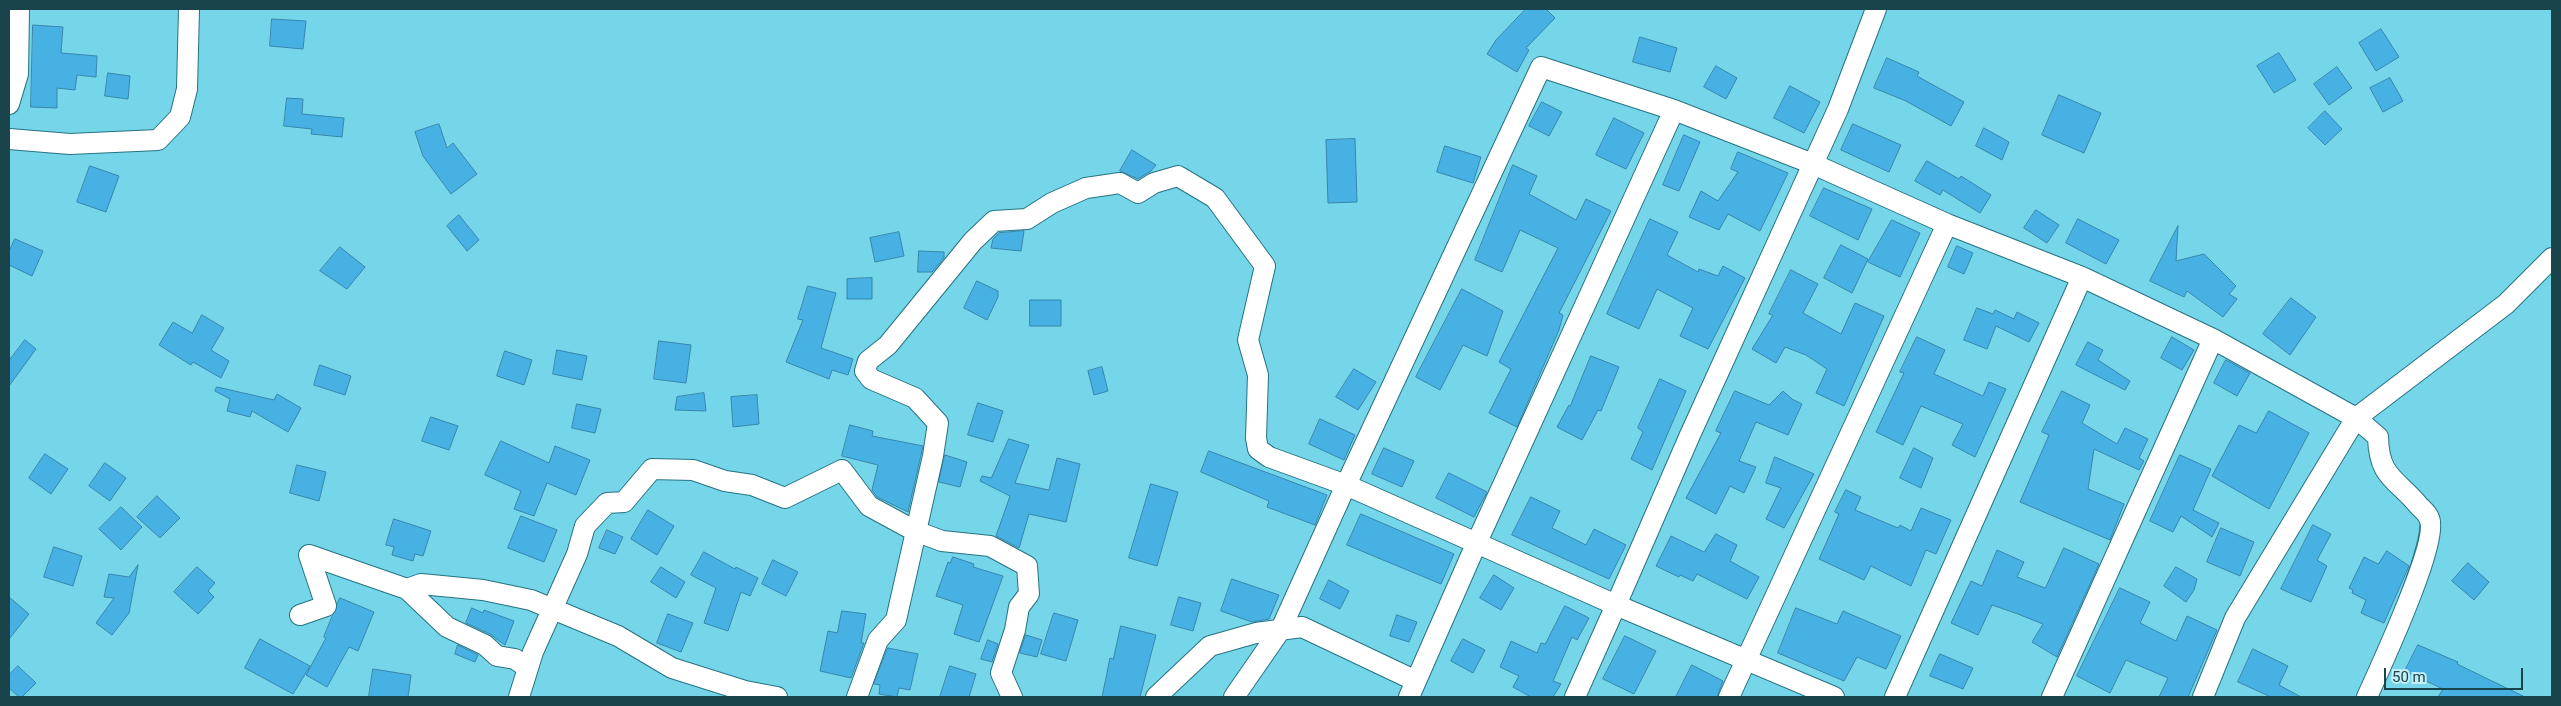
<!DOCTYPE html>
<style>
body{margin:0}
#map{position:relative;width:2561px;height:706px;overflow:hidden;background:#75d5e9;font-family:Roboto,sans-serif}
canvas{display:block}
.frame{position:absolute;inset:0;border:10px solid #1a444c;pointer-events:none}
.scale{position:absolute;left:2384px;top:668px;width:139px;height:22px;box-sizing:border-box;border:2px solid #1a444c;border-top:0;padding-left:6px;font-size:15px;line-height:18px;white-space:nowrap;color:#1a444c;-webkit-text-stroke:4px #c2eef8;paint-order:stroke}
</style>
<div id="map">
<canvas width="2561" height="706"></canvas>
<div class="frame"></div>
<div class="scale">50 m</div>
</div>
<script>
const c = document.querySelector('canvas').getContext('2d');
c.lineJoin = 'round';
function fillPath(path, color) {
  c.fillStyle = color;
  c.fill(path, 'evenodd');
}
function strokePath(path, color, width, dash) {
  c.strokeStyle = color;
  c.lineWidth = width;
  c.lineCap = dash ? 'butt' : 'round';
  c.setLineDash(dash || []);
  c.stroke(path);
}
const building = new Path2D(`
 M1526,9H1546L1555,18L1526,48L1529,50L1517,72L1487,54L1496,40Z
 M272,19L306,21L303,49L270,46Z
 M33,25L63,27L61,53L97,56L96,77L77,75L75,90L57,88V108L31,107Z
 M2381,29L2399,57L2376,71L2359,43Z
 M1640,37L1677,48L1670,72L1633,62Z
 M2279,53L2296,80L2274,93L2257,66Z
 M1887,58L1919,72L1917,76L1964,102L1951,126L1906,101L1874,88Z
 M1716,66L1737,78L1726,99L1704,87Z
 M2337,67L2352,88L2329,105L2314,84Z
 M108,73L130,76L128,99L105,96Z
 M2390,78L2403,101L2383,112L2370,88Z
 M1790,86L1820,102L1804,133L1774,118Z
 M2059,95L2101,113L2084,153L2042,135Z
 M287,98L303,99L302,114L344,118L342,137L311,134L312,129L284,126Z
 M1542,102L1562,112L1549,136L1529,126Z
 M2325,111L2342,129L2325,145L2308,128Z
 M1614,118L1644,133L1626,169L1596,155Z
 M439,124L447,148L453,143L477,174L451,194L423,156L415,132Z
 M1853,124L1901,145L1889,172L1841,150Z
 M1984,128L2009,142L2002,160L1976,146Z
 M1684,135L1700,142L1679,191L1663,185Z
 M1355,139L1357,202L1328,203L1326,140Z
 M1445,146L1481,157L1473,183L1437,172Z
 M1132,150L1156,165L1151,171L1138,179L1120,171Z
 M1738,152L1788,173L1760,231L1728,214L1719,230L1689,217L1701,191L1718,201L1738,172L1731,169Z
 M1927,161L1959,179L1961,176L1991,195L1980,213L1943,190L1940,195L1915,181Z
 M1513,165L1537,176L1529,194L1576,220L1586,199L1611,211L1559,313L1563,315L1559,330L1517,427L1489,413L1511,369L1499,362L1558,248L1520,230L1502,272L1475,260Z
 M90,166L119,176L106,212L77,202Z
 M1824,188L1872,209L1858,240L1810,216Z
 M2036,210L2059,225L2047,243L2024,228Z
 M459,215L479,240L467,251L447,226Z
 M1650,219L1678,232L1667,255L1698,272L1699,269L1718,276L1723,266L1745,278L1708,349L1680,336L1693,308L1657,289L1639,329L1607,314Z
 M2078,219L2119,240L2106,264L2066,243Z
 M1892,220L1920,233L1900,277L1868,262Z
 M2178,226L2176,261L2204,254L2236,286L2229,294L2237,299L2223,317L2187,291L2184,297L2150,281Z
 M1024,231L1021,251L991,248L993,239L999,233Z
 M899,232L904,256L875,262L870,238Z
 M15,239L43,251L32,276L9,265V252Z
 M1841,245L1868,259L1852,293L1824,278Z
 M1957,246L1973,253L1964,274L1948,267Z
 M340,247L365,267L347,289L320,271Z
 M919,251L944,252V258L932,272H918Z
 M1791,270L1818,284L1803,313L1841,334L1855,303L1884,316L1844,406L1816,393L1827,369L1806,355L1785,347L1776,363L1752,349L1773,315L1769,314Z
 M872,278V299H847V279Z
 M977,281L998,291V297L987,320L964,308Z
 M808,286L836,293L821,348L853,359L848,375L832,370L829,379L786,362L803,320L798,319Z
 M1462,289L1503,311L1487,356L1463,345L1440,390L1416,377Z
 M2291,298L2316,317L2290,355L2263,334Z
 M1030,300H1061V326H1030Z
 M1977,308L1993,314L1995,310L2014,319L2017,312L2039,323L2029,342L1996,326L1987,349L1964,340Z
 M202,315L224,328L211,350L229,361L221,378L193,362L191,365L159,345L173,322L192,333Z
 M1917,337L1945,350L1934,374L1983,396L1989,382L2006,389L1975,457L1952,445L1963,424L1921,406L1903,445L1876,432L1904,373L1900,372Z
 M2172,337L2194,350L2182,370L2161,358Z
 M25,340L36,349L9,386V361Z
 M659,341L691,345L686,383L654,379Z
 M2088,342L2103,350L2098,360L2130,381L2125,390L2076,365Z
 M557,350L587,356L582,380L553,374Z
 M505,351L532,360L524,385L497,376Z
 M1591,356L1619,367L1601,411L1598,410L1582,440L1557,427L1569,405L1570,406Z
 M2226,360L2250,373L2237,396L2214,383Z
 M320,365L351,376L345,395L314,385Z
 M1102,367L1108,391L1094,395L1088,371Z
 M1354,369L1376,382L1358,410L1336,397Z
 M1660,379L1686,391L1652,470L1631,459L1643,432L1638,428Z
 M217,387L274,400L277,394L301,408L288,432L252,411L250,417L227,411L230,399L215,391Z
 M1735,391L1769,405L1783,391L1792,399L1802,404L1788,435L1756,422L1739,461L1756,467L1744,493L1730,486L1716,514L1686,498L1721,433L1716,431Z
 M2062,391L2090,405L2082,423L2117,444L2125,428L2148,439L2139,458L2144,461L2139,470L2094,449L2088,489L2124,504L2110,540L2020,502L2049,435L2042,432Z
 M704,393L706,411L675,410L677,397Z
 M757,395L759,424L733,427L731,397Z
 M978,403L1003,411L993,442L968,435Z
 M577,404L601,409L595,433L572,428Z
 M2269,411L2309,433L2269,509L2212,476L2239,425L2256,433Z
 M431,417L458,426L449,450L422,441Z
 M1320,419L1355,435L1344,460L1309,444Z
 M850,425L873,431L872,436L923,446L908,512L877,497L872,490L878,465L842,456Z
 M1009,439L1029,445L1015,483L1049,490L1057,458L1080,464L1066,522L1029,514L1019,548L996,536L1010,496L980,481L982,476L991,478Z
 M501,441L549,463L555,446L590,460L576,495L547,483L534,516L514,509L521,491L485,475Z
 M1384,448L1414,461L1402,487L1372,474Z
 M1914,448L1933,458L1921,488L1900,478Z
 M1209,451L1327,495L1315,525L1267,507L1269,501L1201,472Z
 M45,454L68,469L51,494L29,478Z
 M945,455L967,462L960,487L939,482Z
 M2180,455L2211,469L2193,510L2219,523L2212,537L2181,516L2173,532L2150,521Z
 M1775,457L1814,474L1784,528L1766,519L1781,488L1766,483Z
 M105,463L126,478L110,501L89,486Z
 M297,465L326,472L319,501L290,493Z
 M1449,473L1487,492L1474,517L1436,498Z
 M1151,484L1178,492L1157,566L1129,558Z
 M1846,490L1861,497L1855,510L1898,528L1900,525L1911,531L1921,508L1951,520L1936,554L1926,550L1911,586L1871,566L1864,580L1819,559L1839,514L1835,512Z
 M157,496L180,518L160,538L137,517Z
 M1531,497L1560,511L1552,528L1586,545L1594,529L1626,545L1609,579L1512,535Z
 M121,507L142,527L121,550L99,529Z
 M648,510L674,526L657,555L631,539Z
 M1361,514L1454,554L1441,584L1347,545Z
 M521,516L557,530L544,562L508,548Z
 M394,519L431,531L423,556L415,554L413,561L392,555L394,547L386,545Z
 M2313,525L2331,534L2317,560L2327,566L2311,602L2281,589Z
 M2221,528L2254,542L2240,576L2207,562Z
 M607,530L623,537L615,554L599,548Z
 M1716,534L1737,545L1730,561L1759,577L1747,599L1697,574L1693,581L1680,575L1679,577L1656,566L1671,536L1704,552Z
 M54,547L82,556L73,586L44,577Z
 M2064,548L2099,564L2057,657L2032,642L2043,624L2018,614L1992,605L1978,635L1951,623L1971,581L1982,586L1997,550L2024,562L2017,577L2045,588Z
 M2387,551L2409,566L2384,623L2361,613L2366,600L2352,593L2353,590L2349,588L2364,557L2378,564Z
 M704,552L735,569L736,567L758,578L750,596L741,592L728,631L704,623L716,588L691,575Z
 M953,557L974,564L973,567L1003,576L979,642L954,634L963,605L936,596L948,562L950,563Z
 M773,560L798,572L786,596L762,584Z
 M2468,563L2489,582L2474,600L2452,581Z
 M138,565L129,613L112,635L96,623L114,598L104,597L109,574L129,577Z
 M197,567L215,583L208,591L214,597L198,614L174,592Z
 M661,567L685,582L676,598L651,582Z
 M2176,567L2197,579L2194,590L2186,602L2164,586Z
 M1494,575L1514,588L1501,610L1480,598Z
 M1232,579L1279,595L1269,619L1252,622L1221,611Z
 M1329,580L1349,591L1340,609L1320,599Z
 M2120,588L2150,602L2140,623L2176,641L2187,616L2217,630L2188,697H2159L2168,678L2126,660L2110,693L2077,676Z
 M9,597L29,614L9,639Z
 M1179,597L1201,603L1193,631L1171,625Z
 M340,598L374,612L358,651L349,647L327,687L306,675L326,638L324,637Z
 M1565,606L1589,618L1577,640L1572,637L1553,681L1561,684L1553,697H1531L1513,687L1519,676L1500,667L1511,641L1537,653L1541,643L1545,644Z
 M472,608L483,613L484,610L514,621L505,645L490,634L466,623Z
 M1796,608L1837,624L1843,611L1901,636L1886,669L1857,657L1844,681L1778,653Z
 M842,611L866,614L861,643H864L851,678L820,671L828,631L837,633Z
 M1054,613L1078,620L1066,661L1041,654Z
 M668,614L693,623L681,652L657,643Z
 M1397,615L1417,622L1409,642L1390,636Z
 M1121,626L1156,635L1140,697H1102L1110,658L1113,659Z
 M1026,635L1042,640L1037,657L1020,653Z
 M1625,636L1656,651L1634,694L1603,679Z
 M260,639L310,666L293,694L245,668Z
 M1463,639L1485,650L1473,673L1451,661Z
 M988,640L998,644L992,662L981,659Z
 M458,645L478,655L475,662L455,654Z
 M2418,645L2458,662L2457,664L2525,697H2438L2443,689L2405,671Z
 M888,648L918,654L910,690L899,688L897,697L879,694L880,685L874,684Z
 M2253,649L2288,666L2279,685L2301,697H2271L2238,682Z
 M1940,654L1973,668L1963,689L1930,676Z
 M1692,665L1723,681L1717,697H1676Z
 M18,666L36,683L22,697H19L9,688V675Z
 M950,666L976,674L969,697H940Z
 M373,669L411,675L408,697H369Z`);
fillPath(building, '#48b1e3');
strokePath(building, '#3786ac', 1);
const minor = new Path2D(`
 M9,104L18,74L19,9
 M9,139L70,144L158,140L180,117L187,89L189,9
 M309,555L407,589L447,627L485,645L497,656L515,659L528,668
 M407,589L421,584L483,590L531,600L618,636L672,668L745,691L777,697
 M300,615L326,606L309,555
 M519,697L533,652L577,554L585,526L607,503L624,502L652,469L693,470L725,481L752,485L785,498L842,470L869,506L915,531L942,541L990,546L1027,566L1029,594L1019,607L1015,630L1001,673L1012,697
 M857,697L878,640L896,620L933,456L938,423L915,398L871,379L865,371L868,361L888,345L973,241L994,221L1027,219L1052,203L1086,188L1120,183L1138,193L1154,183L1178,176L1215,198L1265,266L1248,340L1258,375L1256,438L1258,449L1269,457L1346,485L1281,629L1234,697
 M1156,697L1210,646L1256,633L1302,627L1416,681
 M1409,697L1477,542L1674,110
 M1575,697L1616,605L1346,485L1541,67L1674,110L1813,164L1947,224L2082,277L2213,339L2356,418L2506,304L2552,258
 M1729,697L1947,224
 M1834,697L1616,605L1690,435L1838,109L1876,9
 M1895,697L2082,277
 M2052,697L2213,339
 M2203,697L2235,618L2356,418L2378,437C2379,478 2396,478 2419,506C2422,509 2427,513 2429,518C2440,540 2379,670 2367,697`);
strokePath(minor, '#267382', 22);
strokePath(minor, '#fff', 20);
</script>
